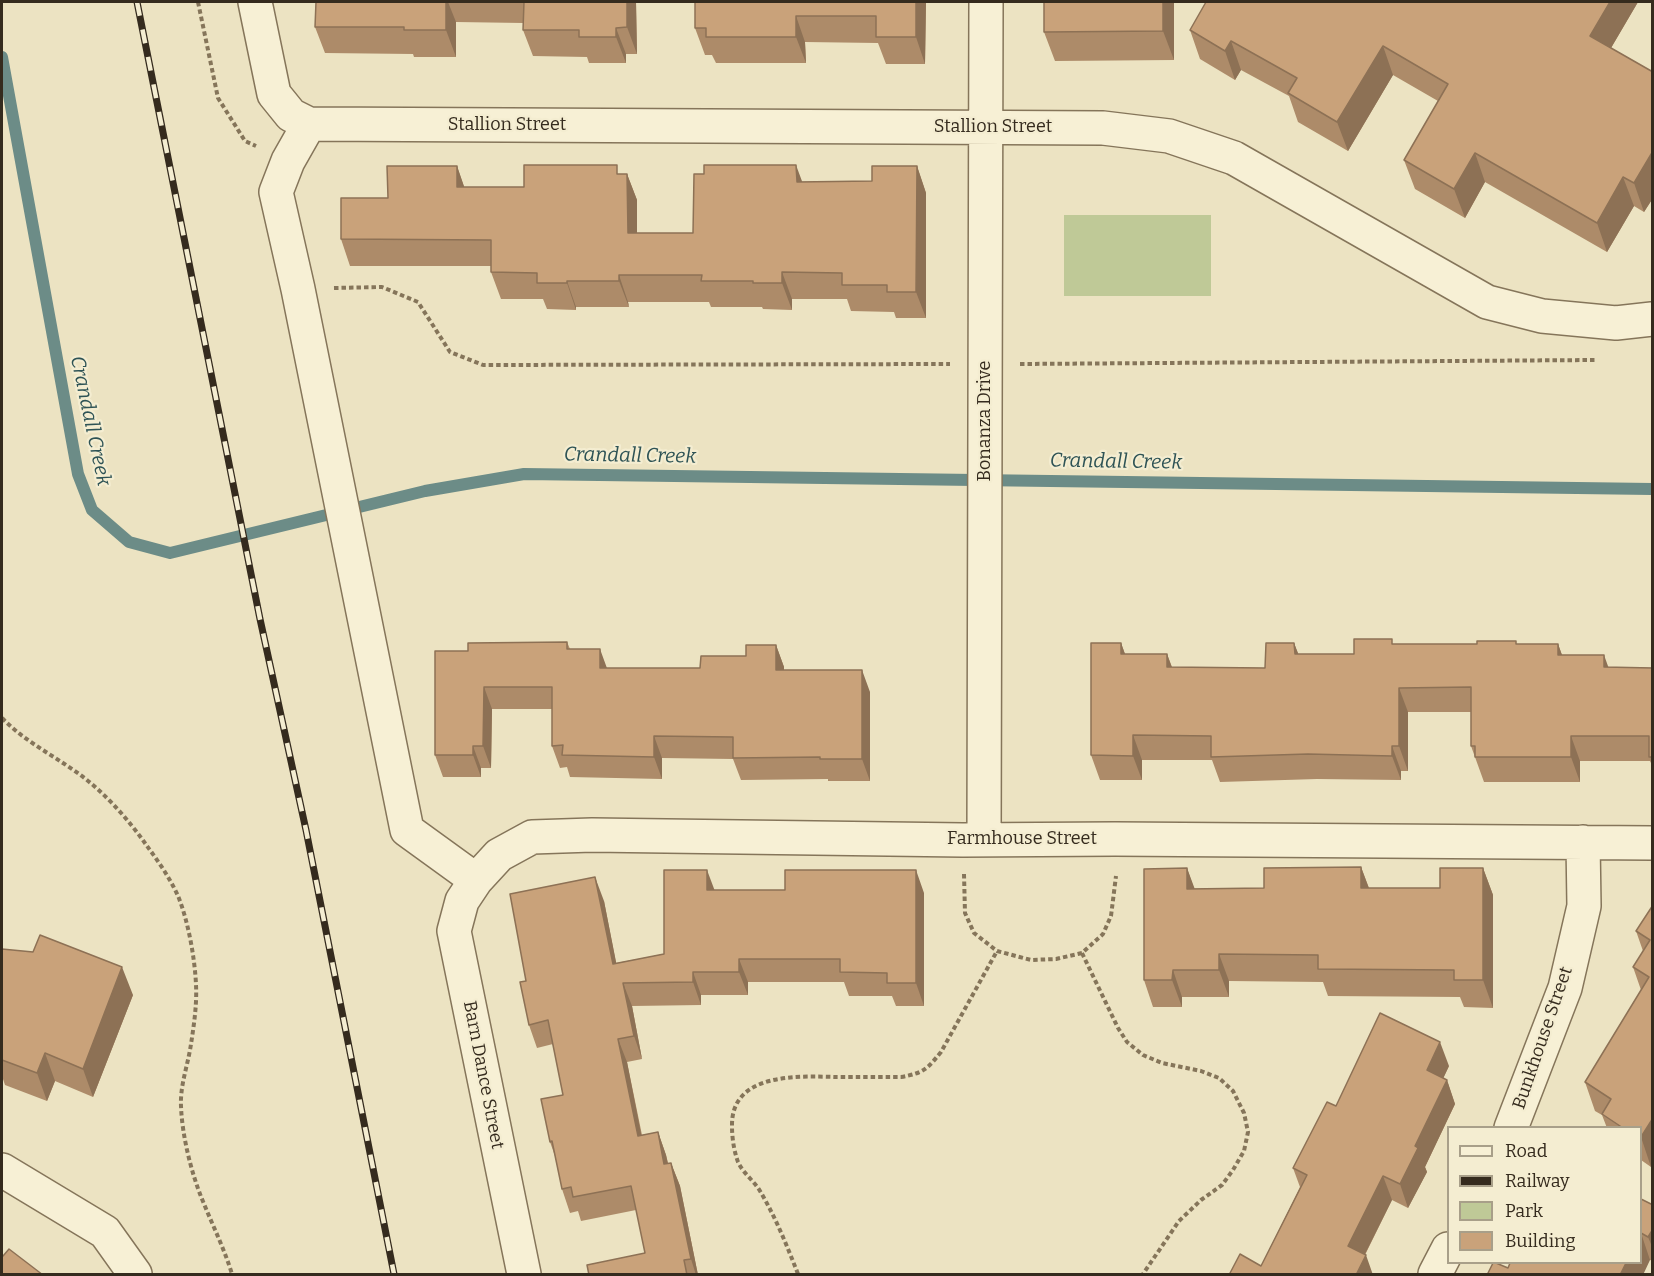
<!DOCTYPE html>
<style>
body{margin:0}
#map{position:relative;width:1654px;height:1276px;overflow:hidden;background:#ece3c2;font-family:Bitter,serif}
canvas{display:block}
.frame{position:absolute;inset:0;border:3px solid #352b1e;pointer-events:none}
.legend{position:absolute;left:1447px;top:1126px;width:195px;height:138px;box-sizing:border-box;background:#f4edd1;border:2px solid #a89f89;margin:0;padding:8px 10px;list-style:none;font-size:18px;color:#352b1e}
.legend li{display:flex;align-items:center;gap:12px;height:30px}
.legend b{width:30px;border:2px solid #a89f89}
</style>
<div id="map">
<canvas width="1654" height="1276"></canvas>
<div class="frame"></div>
<ul class="legend">
<li><b style="height:8px;background:#f7f0d5"></b>Road</li>
<li><b style="height:8px;background:#352b1e"></b>Railway</li>
<li><b style="height:16px;background:#bfc997"></b>Park</li>
<li><b style="height:16px;background:#c9a27a"></b>Building</li>
</ul>
</div>
<script>
const c = document.querySelector('canvas').getContext('2d');
c.lineJoin = 'round';
function fillPath(path, color) {
  c.fillStyle = color;
  c.fill(path, 'evenodd');
}
function strokePath(path, color, width, dash) {
  c.strokeStyle = color;
  c.lineWidth = width;
  c.lineCap = dash ? 'butt' : 'round';
  c.setLineDash(dash || []);
  c.stroke(path);
}
function drawText(font, color, halo, rows, align = 'center') {
  c.font = font + ' Bitter,serif';
  c.lineWidth = 4.5;
  c.setLineDash([]);
  c.textBaseline = 'middle';
  c.strokeStyle = halo;
  c.fillStyle = color;
  for (const [text, x, y, turn = 0] of rows) {
    c.save();
    c.translate(x, y);
    c.rotate((+turn || 0) * Math.PI / 180);
    c.textAlign = isNaN(turn) ? turn : align;
    if (halo) c.strokeText(text, 0, 0);
    c.fillText(text, 0, 0);
    c.restore();
  }
}
fillPath(new Path2D(`
 M1064,215H1211V296H1064Z`), '#bfc997');
strokePath(new Path2D(`
 M2,57L78,474L92,510L129,542L170,553L425,491L524,474L1652,489`), '#6c8c87', 12);
const minor = new Path2D(`
 M255,2L274,94L291,115L309,124L1103,128L1169,136L1234,158L1487,302L1542,316L1616,323L1652,319
 M309,124L288,161L276,192L298,289L407,830L476,880
 M984,840L986,2
 M1511,1128L1565,988L1584,906L1583,842
 M2,1170L105,1232L135,1274
 M524,1274L454,931L462,901L476,880L499,855L532,837L592,835L963,840L1115,839L1652,843
 M1435,1274L1448,1249`);
strokePath(minor, '#85755a', 36);
strokePath(new Path2D(`
 M198,2L218,98L245,141L256,146
 M334,288L382,287L418,302L450,352L483,365L950,364
 M1020,364L1595,360
 M2,718C24,741 53,755 79,774C104,792 129,820 147,846C158,861 170,878 178,896C188,920 195,959 196,985C197,1004 194,1025 191,1044C188,1065 180,1085 181,1106C182,1135 191,1172 202,1199C212,1224 224,1248 232,1274
 M964,874L965,913L974,933L997,951L1031,960L1056,959L1082,953L1103,934L1111,916L1116,876
 M1082,953L1118,1028L1127,1042L1143,1055L1162,1063L1201,1071L1219,1078L1233,1091L1244,1113L1248,1132L1244,1151L1233,1170L1222,1185L1201,1200L1179,1221L1143,1274
 M798,1274C787,1246 776,1218 760,1191C754,1181 743,1173 738,1162C734,1151 732,1138 732,1126C731,1072 799,1076 837,1077C859,1077 880,1077 901,1077C924,1073 927,1069 941,1052L997,951`), '#85755a', 4, [4.5, 3]);
strokePath(minor, '#f7f0d5', 33);
const rail = new Path2D(`
 M137,2L260,619L306,830L394,1274`);
strokePath(rail, '#352b1e', 7);
strokePath(rail, '#f4edd1', 4.5, [14]);
fillPath(new Path2D(`
 M316,2H636L637,54H626V63H589L587,57L533,56L523,30V23L456,22V57H414L413,54L325,53L315,27Z
 M695,2H926L925,64H886L878,43L805,42L806,63H716L712,55H705L695,28Z
 M1044,2H1174V60L1055,61L1044,32Z
 M1638,2L1611,48L1653,72V198L1644,212L1634,206L1607,252L1485,182L1465,218L1415,189L1404,160L1438,101L1393,75L1348,151L1298,122L1289,96L1241,70L1235,80L1200,59L1190,30Z
 M457,166L464,187H524L620,174H627L637,200V233H693L802,182L872,181L917,166L926,193V318H896L894,312L851,311L847,299H792V310L763,309L762,307H711L709,302H628L629,307H576V310L547,309L543,299H501L491,272V266H350L341,239L388,198Z
 M567,642L570,649L606,668H700L746,656L776,645L784,667V670L870,692V781H828V779L741,780L733,759L662,758V779L570,777L567,767L560,768L552,746V709H492L491,768H481V777H443L435,755L468,651Z
 M1121,643L1125,654H1167L1172,667L1265,668L1294,643L1298,654H1354L1394,644H1558L1562,655L1609,667L1653,668V767L1650,761H1580V782H1484L1471,746V712H1408V771H1401V780L1317,779L1220,782L1212,760H1142V780H1100L1091,755Z
 M1361,867L1369,888H1440L1483,868L1493,895V1008L1464,1007L1460,997L1328,996L1323,982L1229,981V997H1182V1007H1153L1144,980L1187,868L1194,889L1264,888Z
 M714,890L924,893V1006H896L892,996H849L844,982H748V995H701V1005L632,1006L642,1059L627,1062L642,1135L658,1132L666,1155L668,1163H671L680,1186L698,1275H589L645,1253L636,1210L581,1221L578,1211L570,1213L562,1189L555,1156L550,1142L563,1095L553,1044L537,1048L529,1025L526,981L604,901L616,963L664,954Z
 M1653,905V1164L1651,1167L1641,1160V1128H1607L1602,1115L1595,1111L1585,1082L1641,990L1633,967L1643,951L1636,931Z
 M2,949L133,995L93,1097L55,1081L47,1101L5,1085L2,1076Z
 M1449,1066L1443,1078L1447,1080L1455,1104L1425,1167L1427,1172L1408,1208L1392,1200L1365,1255L1261,1266L1300,1187L1293,1168L1336,1106Z
 M1641,1199L1653,1205V1261L1650,1260L1508,1268Z`), '#ad8b69');
fillPath(new Path2D(`
 M446,2H448L456,22V57L446,30Z
 M627,2H636L637,54L627,27Z
 M916,2H926L925,64L916,37Z
 M1163,2H1174V60L1163,31Z
 M1610,2H1638L1601,65L1590,36Z
 M796,16L805,42L806,63L796,37Z
 M616,28L626,54V63L616,37Z
 M1231,41L1241,70L1235,80L1225,51Z
 M1383,46L1393,75L1348,151L1337,122Z
 M1653,151V198L1644,212L1634,183Z
 M1475,153L1485,182L1465,218L1454,189Z
 M796,165L806,192L797,182Z
 M457,166L466,192L457,187Z
 M917,166L926,193V318L916,292Z
 M627,174L637,200V259L628,233Z
 M1623,177L1634,206L1607,252L1597,223Z
 M782,272L792,299V310L782,283Z
 M619,275L628,302L629,307L619,281Z
 M567,281L576,307V310L567,283Z
 M1121,643L1130,668L1121,654Z
 M1294,643L1304,668L1295,654Z
 M1558,644L1567,669L1558,655Z
 M776,645L784,667V692L776,670Z
 M600,649L608,671L600,668Z
 M1167,654L1176,679L1167,667Z
 M1604,655L1613,680L1604,667Z
 M862,670L870,692V781L862,759Z
 M484,687L492,709L491,768L483,746Z
 M1399,688L1408,712V771L1399,746Z
 M1133,735L1142,760V780L1133,756Z
 M654,736L662,758V779L654,757Z
 M1571,736L1580,761V782L1571,757Z
 M473,746L481,768V777L473,755Z
 M1392,746L1401,771V780L1392,756Z
 M1361,867L1371,894L1361,888Z
 M1187,868L1197,895L1187,889Z
 M1483,868L1493,895V1008L1483,980Z
 M707,870L716,894L707,890Z
 M916,870L924,893V1006L916,983Z
 M595,877L604,901L621,987L613,964Z
 M1219,954L1229,981V997L1219,970Z
 M739,959L748,982V995L739,972Z
 M122,967L133,995L93,1097L83,1069Z
 M1173,970L1182,997V1007L1172,980Z
 M693,972L701,995V1005L693,982Z
 M623,983L632,1006L642,1059L634,1036Z
 M618,1039L627,1062L646,1159L638,1136Z
 M1440,1042L1449,1066L1436,1094L1427,1070Z
 M45,1053L55,1081L47,1101L37,1073Z
 M1447,1080L1455,1104L1425,1167L1427,1172L1408,1208L1400,1184L1415,1146Z
 M1653,1118V1164L1651,1167L1641,1137Z
 M658,1132L666,1155L673,1187L664,1164Z
 M671,1163L680,1186L698,1275H696L691,1259Z
 M1383,1176L1392,1200L1357,1270L1348,1246Z
 M1653,1229V1249L1648,1237Z
 M1641,1233L1650,1260L1643,1275H1620L1626,1263H1641Z
 M1366,1255L1373,1275H1356Z`), '#8d7155');
const building = new Path2D(`
 M316,2H446V30H404V27H315Z
 M524,2H627V27L616,28V37H579V30H523Z
 M695,2H916V37H876V16H796V37H706V28H695Z
 M1044,2H1163V31L1044,32Z
 M1206,2H1610L1590,36L1653,72V151L1634,183L1623,177L1597,223L1475,153L1454,189L1404,160L1448,84L1383,46L1337,122L1288,93L1297,78L1231,41L1225,51L1190,30Z
 M524,165H617V174H627L628,233H693L694,174H704V165H796L797,182L872,181V166H917L916,292H887V285H842V273L782,272V283H753V281H701L702,275H619V281H567V283H537V273L491,272V240L341,239V198H388L387,166H457V187H524Z
 M1354,639H1392V644H1477V641H1516V644H1558V655H1604V667L1653,668V757H1649V736H1571V757H1475V746H1471V687L1399,688V746H1392V756L1308,754L1211,757V736L1133,735V756L1091,755V643H1121V654H1167V667L1265,668L1266,643H1294L1295,654H1354Z
 M567,642V649H600V668H700L701,656H746V645H776V670H862V759H820V757L733,758V737L654,736V757L562,755L563,745L552,746V687H484L483,746H473V755H435V651H468V643Z
 M1361,867V888H1440V868H1483V980H1454V970L1318,969V955L1219,954V970H1173L1172,980H1144V869L1187,868V889L1264,888V868Z
 M664,870H707V890H785V870H916V983H887V973L840,972V959H739V972H693V982L623,983L634,1036L618,1039L638,1136L658,1132L664,1164L671,1163L691,1259L684,1260L687,1275H589L587,1265L645,1253L631,1186L573,1197L571,1187L562,1189L552,1141L550,1142L541,1099L563,1095L548,1020L529,1025L520,982L526,981L510,894L595,877L613,964L664,954Z
 M1653,905V1118L1641,1137V1128H1623L1602,1114L1611,1099L1585,1082L1649,977L1633,967L1650,940L1636,931Z
 M40,935L122,967L83,1069L45,1053L37,1073L2,1060V949L33,952Z
 M1380,1013L1440,1042L1427,1070L1447,1080L1415,1146L1418,1148L1400,1184L1383,1176L1348,1246L1366,1255L1356,1275H1229L1240,1254L1261,1266L1307,1175L1293,1168L1327,1102L1336,1106Z
 M1641,1199L1653,1205V1229L1648,1237L1641,1233Z
 M9,1249L43,1275H2V1255L3,1256Z
 M1493,1263H1496L1508,1268L1510,1263H1626L1620,1275H1487Z`);
fillPath(building, '#c9a27a');
strokePath(building, '#8d7155', 1.5);
drawText('18px', '#352b1e', '#f4edd1', [
 ["Stallion Street",507,125],
 ["Stallion Street",993,127],
 ["Bonanza Drive",985,421,-90],
 ["Farmhouse Street",1022,839],
 ["Bunkhouse Street",1543,1038,-71],
 ["Barn Dance Street",483,1075,79]
]);
drawText('italic 20px', '#2e5355', '#f4edd1', [
 ["Crandall Creek",90,421,78],
 ["Crandall Creek",630,456,1],
 ["Crandall Creek",1116,462,1]
]);
</script>
